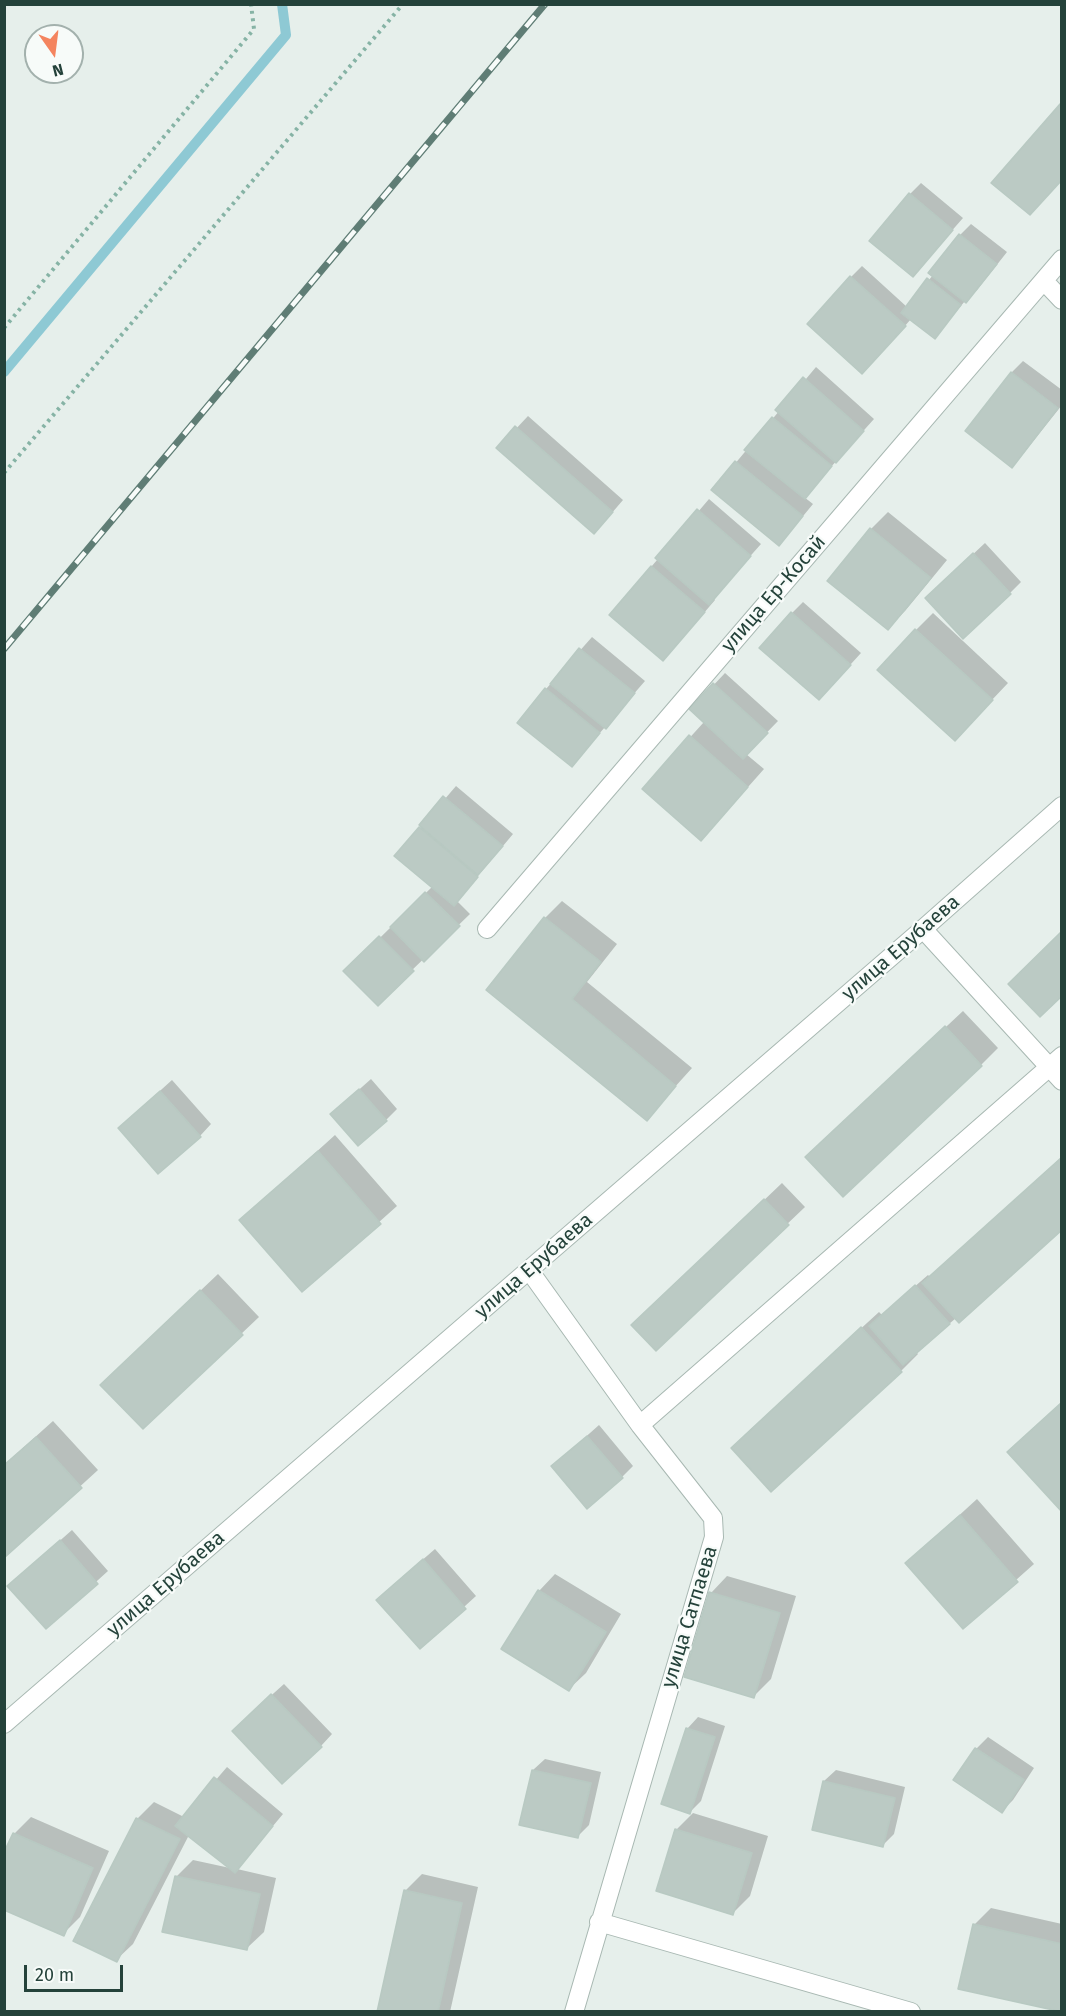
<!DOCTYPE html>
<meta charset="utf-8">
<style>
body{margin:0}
#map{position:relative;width:1066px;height:2016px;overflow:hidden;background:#e6efeb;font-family:"Fira Sans",sans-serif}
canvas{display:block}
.frame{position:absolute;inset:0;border:6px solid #24423a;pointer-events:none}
.north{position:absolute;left:24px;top:24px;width:60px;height:60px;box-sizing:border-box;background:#f7fbf9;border:2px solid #a3b1ad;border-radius:50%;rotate:166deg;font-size:16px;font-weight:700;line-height:24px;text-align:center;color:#24423a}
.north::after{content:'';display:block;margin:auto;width:21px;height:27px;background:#f4845f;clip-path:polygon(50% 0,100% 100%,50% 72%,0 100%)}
.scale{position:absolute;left:24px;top:1965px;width:99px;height:27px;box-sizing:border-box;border:3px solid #24423a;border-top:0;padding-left:8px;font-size:18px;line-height:21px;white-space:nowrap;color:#24423a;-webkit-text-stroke:4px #f7fbf9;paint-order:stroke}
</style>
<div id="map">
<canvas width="1066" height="2016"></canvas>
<div class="frame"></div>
<div class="north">N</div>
<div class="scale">20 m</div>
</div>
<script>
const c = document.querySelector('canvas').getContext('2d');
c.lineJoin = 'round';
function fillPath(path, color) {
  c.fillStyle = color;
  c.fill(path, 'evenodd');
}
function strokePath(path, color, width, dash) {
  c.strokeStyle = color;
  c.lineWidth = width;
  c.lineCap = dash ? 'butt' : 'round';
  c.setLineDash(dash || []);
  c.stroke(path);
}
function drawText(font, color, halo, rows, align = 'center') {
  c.font = font + ' "Fira Sans",sans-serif';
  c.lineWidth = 4.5;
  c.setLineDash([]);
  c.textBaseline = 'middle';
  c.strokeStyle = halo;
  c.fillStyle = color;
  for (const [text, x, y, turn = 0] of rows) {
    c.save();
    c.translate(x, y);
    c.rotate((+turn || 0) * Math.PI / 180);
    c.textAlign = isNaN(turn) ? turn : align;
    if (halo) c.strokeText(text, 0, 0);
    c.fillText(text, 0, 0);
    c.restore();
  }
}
fillPath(new Path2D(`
 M921,183L963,218L913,275L910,194Z
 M971,224L1007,252L977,290L965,301L935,337L911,319L874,361L851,277L862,266L907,307L933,275L960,235Z
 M1023,361L1062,390V405L1023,454L1012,466L967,431L1012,372Z
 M816,367L874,419L804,497L813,504L790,532L713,490Z
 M528,416L623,500L605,521L498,448Z
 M709,499L761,544L713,598L715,600L674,648L611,614Z
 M888,512L947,560L905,611L888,628L871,529Z
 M985,543L1021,582L1010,593L938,587Z
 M803,602L861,653L830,687L792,613Z
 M933,613L1008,683L955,739L916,630Z
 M592,637L645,681L572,765L546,689Z
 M725,673L778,721L746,754L764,769L717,822L644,788L704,722L691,709Z
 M456,786L513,834L457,901L470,914L378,1003L346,971L433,886L396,856Z
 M562,901L617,944L587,982L692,1068L646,1119L488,989L545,918Z
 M963,1011L998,1048L981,1065L824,1141Z
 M371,1079L397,1109L386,1120L344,1103Z
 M172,1080L211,1124L200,1136L131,1117Z
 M335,1135L397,1206L303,1290L241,1220Z
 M1062,1157V1228L916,1352L918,1354L901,1371L771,1490L749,1431L879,1312L882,1315L928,1275L930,1277Z
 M782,1183L805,1207L656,1349L650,1309Z
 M218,1274L259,1317L143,1427L119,1368Z
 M53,1421L98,1470L4,1556V1465Z
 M599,1425L633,1466L622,1477L553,1466Z
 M977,1499L1034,1564L963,1627L907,1563Z
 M72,1530L108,1571L46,1627L21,1575Z
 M435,1549L476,1596L420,1647L389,1589Z
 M555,1574L621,1614L586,1673L569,1689L539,1591Z
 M727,1576L796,1596L771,1679L754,1696L711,1593Z
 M284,1684L332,1734L321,1746L245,1719Z
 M698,1717L725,1726L701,1801L690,1812L687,1729Z
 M988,1737L1034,1768L1013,1800L1002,1811L955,1779L976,1749Z
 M545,1759L601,1772L589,1825L577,1837L533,1770Z
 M227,1767L283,1814L237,1869L276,1878L264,1932L247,1948L176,1877L193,1860L230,1868L189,1835L133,1944L116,1960L137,1819L154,1802L184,1817Z
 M836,1770L905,1787L894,1834L883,1845L813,1829L824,1781Z
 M693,1813L768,1836L750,1896L733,1913L676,1830Z
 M31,1817L109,1851L80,1917L63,1934L14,1834Z
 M422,1874L478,1887L450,2012H378L405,1891Z
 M991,1908L1062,1924V2011L974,1925Z`), '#0003');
strokePath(new Path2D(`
 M4,372L286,35L282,4`), '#8ec9d4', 10);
const building = new Path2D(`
 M1060,104L1062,105V180L1030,215L991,183Z
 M909,193L953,230L913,277L869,241Z
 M959,234L997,264L966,303L928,273Z
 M850,276L906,326L862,374L807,324Z
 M927,278L961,305L935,339L901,313Z
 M1011,372L1058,408L1012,468L965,431Z
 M803,377L864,431L836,463L775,410Z
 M772,417L832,466L805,499L744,450Z
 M515,426L613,512L594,534L496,448Z
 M735,461L803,516L779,546L711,490Z
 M697,509L751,556L709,605L655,558Z
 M870,528L931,578L888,630L827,581Z
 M973,553L1011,594L963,639L925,598Z
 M651,566L705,612L663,661L609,615Z
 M791,612L851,665L819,700L759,648Z
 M915,629L993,700L955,741L877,670Z
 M579,648L635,693L606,729L550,684Z
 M713,683L768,733L743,759L689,709Z
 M545,688L600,733L572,767L517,723Z
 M689,735L748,787L701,841L642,789Z
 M443,796L503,846L478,875L419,825Z
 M419,827L478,877L454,906L394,856Z
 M425,892L460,926L424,962L390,927Z
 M544,917L601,962L572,999L676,1086L647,1121L486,990Z
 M1062,931V996L1040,1017L1008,984Z
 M379,936L414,971L378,1006L343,971Z
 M945,1026L982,1066L843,1197L805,1157Z
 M359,1089L387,1121L358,1146L330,1114Z
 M160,1091L201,1137L158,1174L118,1128Z
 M318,1151L381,1224L302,1292L239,1220Z
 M1062,1157V1230L959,1323L922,1283Z
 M764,1199L789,1225L656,1351L631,1325Z
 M915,1285L950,1324L903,1365L869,1326Z
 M200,1290L243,1335L143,1429L100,1385Z
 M861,1327L902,1372L771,1492L731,1448Z
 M1062,1402V1512L1007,1452Z
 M587,1436L623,1478L587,1509L551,1466Z
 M36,1437L82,1488L4,1558V1465Z
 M960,1515L1018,1582L963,1629L905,1563Z
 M60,1540L98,1584L46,1629L7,1586Z
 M423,1559L466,1609L420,1649L376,1600Z
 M538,1590L606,1632L569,1691L501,1649Z
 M709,1592L780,1613L754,1698L684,1677Z
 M271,1694L322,1747L282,1784L232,1731Z
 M686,1728L715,1737L690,1814L661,1804Z
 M975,1748L1024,1780L1002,1813L953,1780Z
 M532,1770L591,1783L578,1838L519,1825Z
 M214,1777L273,1826L235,1873L175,1826Z
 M823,1781L895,1798L883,1847L812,1830Z
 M136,1818L180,1839L117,1962L73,1941Z
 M675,1829L752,1853L733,1915L656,1891Z
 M13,1833L93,1868L64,1936L4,1910V1852Z
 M175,1876L260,1894L247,1950L162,1932Z
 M404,1890L462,1903L438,2012H377Z
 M973,1924L1062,1944V2012L958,1989Z`);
fillPath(building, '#bbcac4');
strokePath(building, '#b8c9c2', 1.5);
const minor = new Path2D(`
 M1044,281L1062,300
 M487,929L1062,259
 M923,929L1062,1081
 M529,1270L640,1425L713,1518L714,1537L574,2012
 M640,1425L1062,1056
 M4,1724L923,929L1062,806
 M599,1922L911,2012`);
strokePath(minor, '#a8b8b2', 20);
strokePath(new Path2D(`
 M4,328L254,29L251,4
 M4,473L403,4`), '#86b3a5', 4, [3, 4.5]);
strokePath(minor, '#fff', 18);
const rail = new Path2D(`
 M4,649L545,4`);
strokePath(rail, '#5f7d75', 7);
strokePath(rail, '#f7fbf9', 4.5, [14]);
drawText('20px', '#24423a', '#f7fbf9', [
 ["улица Ер-Косай",774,594,-49],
 ["улица Ерубаева",901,948,-41],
 ["улица Ерубаева",534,1266,-41],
 ["улица Ерубаева",166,1584,-41],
 ["улица Сатпаева",690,1617,-73]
]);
</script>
